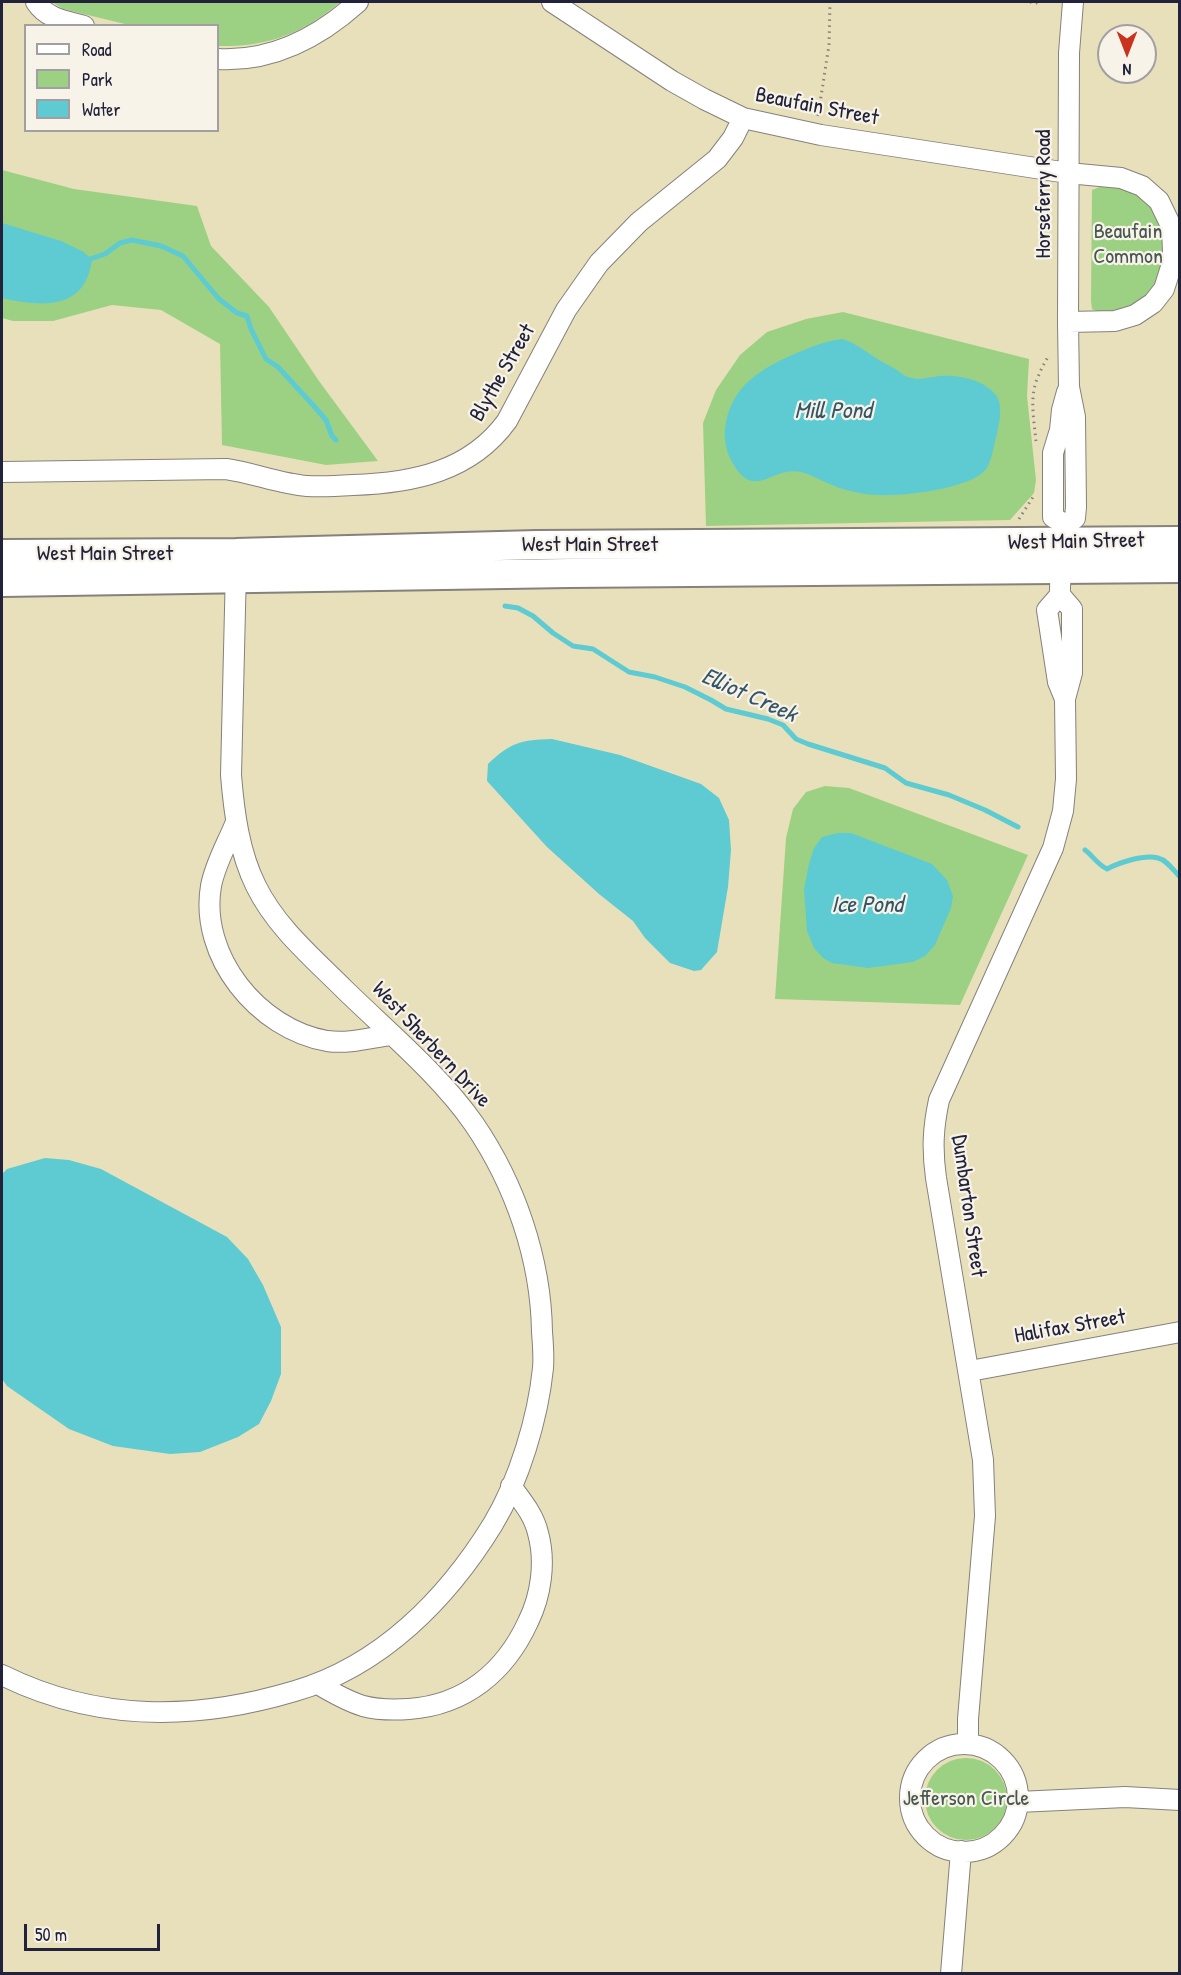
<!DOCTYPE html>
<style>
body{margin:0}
#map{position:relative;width:1181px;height:1975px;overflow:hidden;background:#e8e0bb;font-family:"Patrick Hand",sans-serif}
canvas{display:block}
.frame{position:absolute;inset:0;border:3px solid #22223b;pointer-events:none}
.legend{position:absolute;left:24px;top:24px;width:195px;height:108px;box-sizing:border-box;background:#f7f3e8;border:2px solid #a29fa3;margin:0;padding:8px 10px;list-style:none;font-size:18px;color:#22223b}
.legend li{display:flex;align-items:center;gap:12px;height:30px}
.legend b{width:30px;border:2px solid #a29fa3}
.north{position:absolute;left:1097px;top:24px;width:60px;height:60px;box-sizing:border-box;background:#f7f3e8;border:2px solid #a29fa3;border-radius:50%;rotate:180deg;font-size:16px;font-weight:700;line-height:24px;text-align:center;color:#22223b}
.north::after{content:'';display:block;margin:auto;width:21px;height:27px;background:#c8321e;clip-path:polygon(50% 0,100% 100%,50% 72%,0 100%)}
.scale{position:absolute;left:24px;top:1924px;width:136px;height:27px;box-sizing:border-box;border:3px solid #22223b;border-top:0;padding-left:8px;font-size:18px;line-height:21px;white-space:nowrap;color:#22223b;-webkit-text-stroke:4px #f7f3e8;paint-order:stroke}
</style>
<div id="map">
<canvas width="1181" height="1975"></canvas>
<div class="frame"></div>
<ul class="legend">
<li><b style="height:8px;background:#fff"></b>Road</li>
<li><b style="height:16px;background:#9cd183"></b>Park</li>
<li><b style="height:16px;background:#5dcbd1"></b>Water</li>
</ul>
<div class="north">N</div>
<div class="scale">50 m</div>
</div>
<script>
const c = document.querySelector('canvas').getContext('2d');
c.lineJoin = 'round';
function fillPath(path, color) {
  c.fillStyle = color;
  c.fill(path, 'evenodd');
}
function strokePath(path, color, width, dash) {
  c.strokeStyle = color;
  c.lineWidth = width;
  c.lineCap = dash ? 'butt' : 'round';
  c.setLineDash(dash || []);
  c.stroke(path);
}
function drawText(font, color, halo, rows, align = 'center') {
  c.font = font + ' "Patrick Hand",sans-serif';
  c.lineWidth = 4.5;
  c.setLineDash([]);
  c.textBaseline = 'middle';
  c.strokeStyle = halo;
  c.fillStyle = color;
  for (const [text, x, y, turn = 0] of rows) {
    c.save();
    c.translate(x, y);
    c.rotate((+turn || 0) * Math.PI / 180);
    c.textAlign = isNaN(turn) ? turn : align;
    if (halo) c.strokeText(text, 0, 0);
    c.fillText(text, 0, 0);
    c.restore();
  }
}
fillPath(new Path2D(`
 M52,2H340C302,34 268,47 218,46V26L129,25L63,9Z
 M2,170L74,189L197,206L211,246L269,307L319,381L378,461L326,465L222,445L220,344L161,310L112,305L53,321H13L2,318Z
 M1102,186L1126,187L1147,199L1165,230V259L1158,282L1150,295L1121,312L1103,314L1092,309L1091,301L1092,190Z
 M843,312L1029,359L1027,396L1036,480L1034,493L1010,520L706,526L703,423L716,390L740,355L767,332L806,319Z
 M825,786L849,788L1028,855L960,1005L775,999L786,838L793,809L806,792Z
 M925 1799a41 41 0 1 1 82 0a41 41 0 1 1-82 0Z`), '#9cd183');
fillPath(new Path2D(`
 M2,223L61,241L84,252L92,260C85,311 41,307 2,298Z
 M842,339C855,343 862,349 873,356C881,362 889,365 897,370C900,372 904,376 908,377C918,381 930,377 940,376C958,375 982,379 995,394C1005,405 998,429 995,442C993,450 991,461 987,468C973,488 911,495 888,495C873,496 857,493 843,489C829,485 813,475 801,472C771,465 754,504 731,460C726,451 724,439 725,429C730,385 762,368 799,352C814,346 826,341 842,339Z
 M552,739L620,755L701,784L719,798L729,820L731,850L728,887L717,952L701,970L694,971L670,963L645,938L633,921L599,894L547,847L487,781L488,764C511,742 521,740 552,739Z
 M838,833H851L932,864L947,880L953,896L951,908L935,945L925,956L913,962L868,968L832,963L823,958L814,948L807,931L804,889L809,864L814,848L822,837Z
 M45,1158L69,1160L101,1169L227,1237L248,1259L263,1285L281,1327V1374L271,1401L259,1424L238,1437L200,1452L170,1454L113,1446L69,1429L7,1386L2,1379V1174L7,1169Z`), '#5dcbd1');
strokePath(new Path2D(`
 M84,261L105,254L120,243L132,240L161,246L183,256L219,299L237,313L247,316L251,329L266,359L278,367L313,405L326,420L332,436L336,440
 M505,606L518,608L533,616L553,633L573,646L593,649L629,672L655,677L685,687L711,700L726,709L768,719L783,725L796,739L808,744L885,768L906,783L949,795L985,810L1018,827
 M1085,850C1093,856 1098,865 1107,869C1118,863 1144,854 1158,858C1167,860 1174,871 1180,877`), '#5dcbd1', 5);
const street = new Path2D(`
 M36,2C47,19 66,21 84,26
 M552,2L672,81L704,99L743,118L821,135L1068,173L1121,178L1142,186L1159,201L1172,228L1173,251L1171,267L1164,289L1153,303L1135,315L1115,321L1068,322
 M218,59C272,62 318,38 358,2
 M2,472L226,469C254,473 280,484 307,486C322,487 338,486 353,485C412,483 470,472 507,421L566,310L599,263L639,222L717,159L733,138L743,118
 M1066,525L1075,518L1076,507L1075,417L1069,387L1068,322L1069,53L1073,2
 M1066,525L1053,517V453L1060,430L1062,410L1067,392
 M1060,595L1047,610L1058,682L1065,699
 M236,822C228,842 215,864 211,886C199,956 258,1029 327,1041C349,1044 369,1038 390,1035
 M970,1371L1180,1332
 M2,1675C97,1722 195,1721 295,1691C381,1666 447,1599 493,1524C519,1481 538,1418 543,1368C544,1356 543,1344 542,1332C541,1259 515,1184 474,1124C441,1076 386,1030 344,989C313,958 276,927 256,886C239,852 234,812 231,775L236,568
 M318,1684C333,1693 347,1701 363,1706C378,1710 394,1710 409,1709C465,1705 505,1672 528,1622C541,1596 546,1562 538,1533C534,1515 522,1501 511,1486
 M968,1743V1719L985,1516L983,1460L936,1178C932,1149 933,1128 939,1100L1053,848L1063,811L1066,779L1065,699L1072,673V609L1060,595C1059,571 1066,549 1066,525
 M910 1798a54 54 0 1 1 108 0a54 54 0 1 1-108 0Z
 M1018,1802L1125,1797L1180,1800
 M951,1974L961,1851`);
const secondary = new Path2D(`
 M2,554L236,553L537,545L1180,541
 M2,582L569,573L1180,568`);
strokePath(street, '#85817b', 22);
strokePath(secondary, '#85817b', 32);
strokePath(new Path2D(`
 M1030,2L1038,3L1039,2
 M818,116L829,45L830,2
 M1036,441C1034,420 1029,396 1038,377C1041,369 1045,362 1049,355
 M1019,519L1033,497`), '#85817b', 3, [1.5, 4.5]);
strokePath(street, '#fff', 20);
strokePath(secondary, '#fff', 28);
drawText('22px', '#22223b', '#f7f3e8', [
 ["Beaufain Street",817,107,11],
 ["Horseferry Road",1044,194,-90],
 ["Blythe Street",503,373,-60],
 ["West Main Street",1076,542,-1],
 ["West Main Street",590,545],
 ["West Main Street",105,554],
 ["West Sherbern Drive",431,1045,47],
 ["Dumbarton Street",968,1206,82],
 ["Halifax Street",1070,1327,-10]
]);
drawText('22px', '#475751', '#f7f3e8', [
 ["Beaufain",1128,232],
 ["Common",1128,257],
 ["Jefferson Circle",966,1799]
]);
drawText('italic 24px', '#345568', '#f7f3e8', [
 ["Mill Pond",833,412],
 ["Elliot Creek",749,696,24],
 ["Ice Pond",867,906]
]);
</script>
